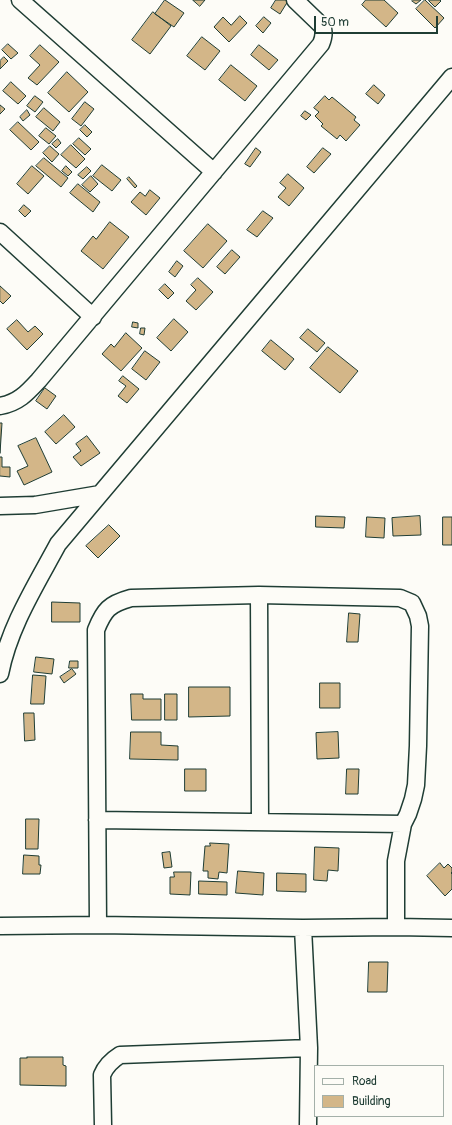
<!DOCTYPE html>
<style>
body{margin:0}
#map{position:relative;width:452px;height:1125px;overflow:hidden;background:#fdfcf7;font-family:Pangolin,sans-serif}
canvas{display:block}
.legend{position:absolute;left:314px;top:1065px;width:130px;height:52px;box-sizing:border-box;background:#fdfcf7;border:1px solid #a4b0a9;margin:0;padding:5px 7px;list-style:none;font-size:12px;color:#1f3d34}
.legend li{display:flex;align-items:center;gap:8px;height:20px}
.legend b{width:20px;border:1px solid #a4b0a9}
.scale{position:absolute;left:314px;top:16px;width:124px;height:18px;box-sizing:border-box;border:2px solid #1f3d34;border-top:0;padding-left:5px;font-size:12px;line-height:14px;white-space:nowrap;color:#1f3d34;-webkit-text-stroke:3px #fdfcf7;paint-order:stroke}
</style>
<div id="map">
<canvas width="452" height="1125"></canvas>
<ul class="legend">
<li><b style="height:5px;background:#fdfcf7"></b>Road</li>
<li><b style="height:11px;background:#d3b688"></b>Building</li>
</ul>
<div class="scale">50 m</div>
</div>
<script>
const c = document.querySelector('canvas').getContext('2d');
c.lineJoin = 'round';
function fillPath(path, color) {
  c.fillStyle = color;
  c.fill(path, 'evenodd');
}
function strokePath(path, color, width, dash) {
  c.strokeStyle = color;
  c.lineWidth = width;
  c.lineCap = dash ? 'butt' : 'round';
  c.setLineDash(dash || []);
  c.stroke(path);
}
const building = new Path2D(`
 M165,0L184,13L174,27L155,14Z
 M193,0H205L200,6Z
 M276,0H286L288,1L280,14L271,8Z
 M366,0H384L398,13L386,27L362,5Z
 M413,0H421L416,4L412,1Z
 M425,0L444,18L435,28L416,9Z
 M429,0H440L441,1L435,7L429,1Z
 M153,12L171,26L150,54L132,40Z
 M240,16L247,23L229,42L214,27L223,17L231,25Z
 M264,17L271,23L263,33L256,26Z
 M202,37L220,51L205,70L187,56Z
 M8,44L18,53L11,59L2,50Z
 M40,45L59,62L37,85L28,78L40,65L30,56Z
 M259,45L278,60L269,70L251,55Z
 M4,57L8,61L0,69V61Z
 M231,65L257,86L245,101L219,80Z
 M67,72L88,92L69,112L48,93Z
 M11,82L26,96L18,104L3,91Z
 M374,85L385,95L378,104L366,94Z
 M35,96L43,102L35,112L27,106Z
 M325,96L329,100L332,97L356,117L354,120L360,125L346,141L340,135L337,139L321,126L323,124L315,116L319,112L314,108Z
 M85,102L94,109L81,126L72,119Z
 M0,105L5,109L0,114Z
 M44,108L60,122L53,131L36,117Z
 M27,110L30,115L23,121L20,117Z
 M305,111L311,115L306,120L301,116Z
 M18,122L39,142L31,150L10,130Z
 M85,125L92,132L87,137L80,130Z
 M46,128L56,136L49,144L39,136Z
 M79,138L91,149L85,155L73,144Z
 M58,139L61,143L56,148L52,144Z
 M71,145L85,159L76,168L61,155Z
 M50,146L59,154L52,162L43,153Z
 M256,148L261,152L250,167L245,164Z
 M323,148L331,154L314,173L307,167Z
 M44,158L68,178L61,187L36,166Z
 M102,165L121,180L112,191L93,176Z
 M32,166L44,176L28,194L17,184Z
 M66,166L72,172L68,176L62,171Z
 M87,167L91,171L83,179L78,175Z
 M288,174L304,188L289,206L278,197L286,188L280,183Z
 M91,176L98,184L90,192L82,185Z
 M129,177L137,186L135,188L127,179Z
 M78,184L100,202L93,212L70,193Z
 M150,190L160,198L146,215L131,202L140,192L145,196Z
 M24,205L31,211L25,217L19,211Z
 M263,211L273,218L257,237L247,230Z
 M110,222L129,237L103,269L81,251L93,236L96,239Z
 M208,224L227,241L203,268L184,251Z
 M232,250L240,257L225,274L217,267Z
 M177,261L183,266L175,277L169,272Z
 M198,278L213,292L196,310L186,301L196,290L191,285Z
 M165,284L174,293L168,299L159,290Z
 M0,286L11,296L3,304L0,301Z
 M174,319L188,332L171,351L157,338Z
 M17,320L28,332L35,326L43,334L27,350L7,329Z
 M133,322L138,323V328L132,327Z
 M141,328H145L144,335L140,334Z
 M308,329L325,343L317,352L300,338Z
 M126,333L142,348L121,371L102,354L111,344L114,347Z
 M271,340L294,359L285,370L262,351Z
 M328,347L358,371L340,393L310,368Z
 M145,351L160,362L146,380L132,369Z
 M123,376L139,389L127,403L118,396L126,386L119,381Z
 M45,388L56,396L47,409L36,401Z
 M64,415L75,427L56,444L45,432Z
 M0,423H2L0,453Z
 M87,436L100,453L81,466L73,457L81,451L76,444Z
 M36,438L52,472L24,485L17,471L28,466L18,446Z
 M0,457H2V467H10V477L0,476Z
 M316,516L345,517L344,528L316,527Z
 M420,516L421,535L393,536L392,518Z
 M367,517L385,518L384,538L366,537Z
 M443,517H452V545H443Z
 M109,525L120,536L98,558L86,546Z
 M52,602L80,603V622H52Z
 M349,613L360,614L358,642H347Z
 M36,657L54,659L52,674L34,672Z
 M70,661H78V668H69Z
 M72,669L76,674L64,683L60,677Z
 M33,675L46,676L44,704H31Z
 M320,683H340V708H320Z
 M189,687H230V716L189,717Z
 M131,694H143V699H161V720H132Z
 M165,694H177V720H165Z
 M24,713H34L35,740L25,741Z
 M131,732H161V745L178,746V760L130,759Z
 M338,732L339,758L317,759L316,733Z
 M185,769H206V791H185Z
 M347,769H359L358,794H346Z
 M26,819H39L38,849H26Z
 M210,843L229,844L227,873L219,872L218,879L208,878V871H203L205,846H210Z
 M315,847L339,848L338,871L328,870L327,881L314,880Z
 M170,852L172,867L164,868L162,853Z
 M24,855L39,856V865H41L40,874H23Z
 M440,863L444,868L448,864L452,868V872L451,873L452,874V889L445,896L427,876Z
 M238,871L264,873L263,895L236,893Z
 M174,872H191L190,895L170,894V877H174Z
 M277,873L306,874V892L277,891Z
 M199,881L227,882V895L199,894Z
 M369,962H388L387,992H368Z
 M27,1057H63V1065L66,1066V1086L20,1085V1058H27Z`);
fillPath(building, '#d3b688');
strokePath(building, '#1f3d34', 1);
const minor = new Path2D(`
 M20,0L214,172
 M0,232L93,317
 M0,406C18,403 27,393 39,380L321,44C324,37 325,32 322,26L295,0
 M0,506L35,505L100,494
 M259,595L260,821
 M0,674C9,627 36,585 58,544L452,77
 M97,820L403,824
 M98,925L96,630C104,610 109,604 131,598L259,595L400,598L412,603L418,616L420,626L418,746L416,785L413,799L408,814L403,824L396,861V927
 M0,926L98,925L303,928L396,927L452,928
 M303,928L309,1048L308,1125
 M103,1125L102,1075C106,1065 112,1060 120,1055L309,1048`);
strokePath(minor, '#1f3d34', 19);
strokePath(minor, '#fdfcf7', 16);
</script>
